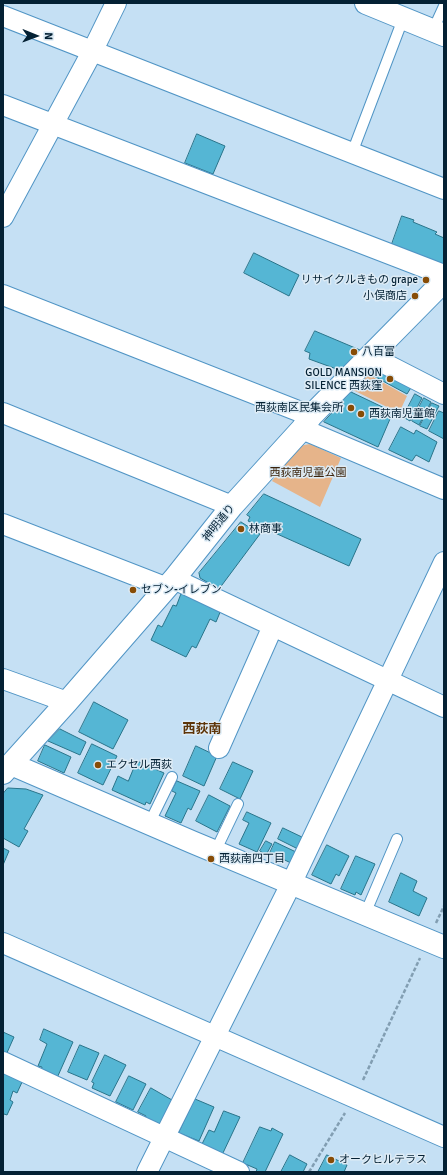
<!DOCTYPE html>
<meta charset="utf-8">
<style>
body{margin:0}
#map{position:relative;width:447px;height:1175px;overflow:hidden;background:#c5e0f4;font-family:Signika,sans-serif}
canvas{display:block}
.frame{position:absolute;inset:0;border:4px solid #042134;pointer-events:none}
.north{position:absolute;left:16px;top:16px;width:40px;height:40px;-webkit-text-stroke:3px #ddebf5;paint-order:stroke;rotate:91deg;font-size:11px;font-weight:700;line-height:16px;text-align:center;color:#042134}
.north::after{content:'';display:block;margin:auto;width:14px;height:18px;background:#042134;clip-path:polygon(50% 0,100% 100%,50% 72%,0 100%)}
</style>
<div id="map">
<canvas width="447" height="1175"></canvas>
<div class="frame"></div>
<div class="north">N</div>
</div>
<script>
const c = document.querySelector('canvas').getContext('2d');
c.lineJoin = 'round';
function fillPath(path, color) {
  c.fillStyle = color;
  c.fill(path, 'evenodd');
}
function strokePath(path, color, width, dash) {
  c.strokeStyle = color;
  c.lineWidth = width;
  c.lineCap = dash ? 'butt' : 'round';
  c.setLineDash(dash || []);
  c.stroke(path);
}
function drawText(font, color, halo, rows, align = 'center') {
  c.font = font + ' Signika,"Noto Sans JP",sans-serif';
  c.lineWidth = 3;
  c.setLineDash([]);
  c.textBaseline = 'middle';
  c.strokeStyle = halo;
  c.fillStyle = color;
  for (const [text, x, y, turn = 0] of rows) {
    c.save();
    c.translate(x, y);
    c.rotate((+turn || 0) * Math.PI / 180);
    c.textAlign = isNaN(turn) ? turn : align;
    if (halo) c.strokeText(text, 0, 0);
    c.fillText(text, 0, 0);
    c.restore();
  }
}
fillPath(new Path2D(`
 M366,373L407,396L399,413L353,390Z
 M310,444L341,458L320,507L272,481L299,446Z`), '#e6b48a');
const building = new Path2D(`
 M197,134L225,146L213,174L185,163Z
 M402,216L414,220L413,222L437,232L435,234L444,238V262L442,264L392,244Z
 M254,253L299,275L289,296L244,273Z
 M315,331L360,350L356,357L342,371L309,359L310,353L305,351Z
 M373,367L412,386L407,394L368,373Z
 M351,392L393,412L378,447L324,422Z
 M415,394L422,398L410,421L403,417Z
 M424,398L431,402L419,425L412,421Z
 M432,403L439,406L427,429L420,426Z
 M439,411L444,413V439L429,431Z
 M401,427L414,434L416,430L437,442L429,462L416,455L412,461L389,450Z
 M264,494L361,539L349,566L248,521L250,517L247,515Z
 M241,522L260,534L219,589L200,578L199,573Z
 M182,592L221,610L216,622L210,619L196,648L192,646L186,657L151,640L158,625L162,627L173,605L176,606Z
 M94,702L128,720L113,749L79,732Z
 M60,729L86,742L80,755L48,741Z
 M92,744L117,756L103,785L78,773Z
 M45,745L71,757L64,773L38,761Z
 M196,746L217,756L204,786L183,776Z
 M137,761L164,773L150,804L146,802L145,805L112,790L118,776L128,781Z
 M233,762L253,771L240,799L220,789Z
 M177,781L200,791L191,810L188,808L181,823L165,816L176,793L172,791Z
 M8,788L26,789L43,795L24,829L28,831L19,847L3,838V794Z
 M209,795L230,806L217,832L196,821Z
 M247,812L271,823L257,852L239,844L249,823L243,820Z
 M283,828L304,838L298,849L278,839Z
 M266,841L272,844L266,855L260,851Z
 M275,842L296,852L291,863L270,853Z
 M327,845L349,856L339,876L336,874L331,884L312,875Z
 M3,848L9,851L3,865Z
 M356,856L375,864L361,895L356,892L355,895L341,889Z
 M401,873L417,881L413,891L427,898L419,916L389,902Z
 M44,1029L73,1042L57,1078L41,1071L42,1067L38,1066L47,1044L40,1040Z
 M3,1032L14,1037L6,1055L3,1053Z
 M80,1045L99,1053L87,1080L68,1072Z
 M105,1055L126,1065L110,1096L92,1088L94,1083L92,1082Z
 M3,1070L23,1080L17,1093L13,1091L10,1100L13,1102L7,1115L4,1114L3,1116Z
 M129,1076L146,1084L133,1110L116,1102Z
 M151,1088L172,1100L160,1125L145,1118L146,1116L138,1112Z
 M195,1099L214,1107L199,1141L179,1133Z
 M224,1111L240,1117L222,1155L201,1146L209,1130L214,1132Z
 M260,1127L271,1131L272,1128L283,1134L265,1172H256L257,1169L243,1163Z
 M290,1155L307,1164L303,1172H281Z
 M327,1155L347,1165L344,1172H318Z`);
fillPath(building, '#55b6d4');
strokePath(building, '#29748a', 1);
const lane = new Path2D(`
 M433,30L444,6
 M352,153L403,19
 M149,824L172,777
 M215,852L238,804
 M365,914L397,839`);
const street = new Path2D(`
 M3,16L444,189
 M3,105L444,275
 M3,217L92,52L116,3
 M3,295L311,416
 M370,356L444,394
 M3,413L232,506
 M302,429L444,489
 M3,524L165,587
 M174,579L444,707
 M3,679L67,702
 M219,748L273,626
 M3,943L444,1137
 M3,1062L239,1172
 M147,1172L291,884L444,562`);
const secondary = new Path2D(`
 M366,3L444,35
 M11,764L192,842L444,947
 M3,773L67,702L174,579L232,506L302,429L311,416L444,281`);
strokePath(lane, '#5195c5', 12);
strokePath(street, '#5195c5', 22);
strokePath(secondary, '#5195c5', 24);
strokePath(new Path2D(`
 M436,923L444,906
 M363,1080L420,958
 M309,1172L345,1113`), '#829eb2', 2.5, [4, 2]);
strokePath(lane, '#fff', 10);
strokePath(street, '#fff', 20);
strokePath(secondary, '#fff', 22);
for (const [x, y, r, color] of [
 [426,280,4,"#874c06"],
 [415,296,4,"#874c06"],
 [354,352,4,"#874c06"],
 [390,379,4,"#874c06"],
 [351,408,4,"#874c06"],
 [361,414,4,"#874c06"],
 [241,529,4,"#874c06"],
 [133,590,4,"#874c06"],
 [98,765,4,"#874c06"],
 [211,859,4,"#874c06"],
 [331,1160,4,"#874c06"]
]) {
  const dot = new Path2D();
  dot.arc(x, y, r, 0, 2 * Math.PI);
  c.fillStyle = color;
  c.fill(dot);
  strokePath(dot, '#ddebf5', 1.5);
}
drawText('11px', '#042134', '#ddebf5', [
 ["リサイクルきもの grape",418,280,"right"],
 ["小俣商店",407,296,"right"],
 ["八百富",362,352],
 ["GOLD MANSION",382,373,"right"],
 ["SILENCE 西荻窪",382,386,"right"],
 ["西荻南区民集会所",343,408,"right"],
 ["西荻南児童館",369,414],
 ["林商事",249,529],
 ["セブン-イレブン",141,590],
 ["エクセル西荻",106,765],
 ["西荻南四丁目",219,859],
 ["オークヒルテラス",339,1160]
], 'left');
drawText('11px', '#3b230b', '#ddebf5', [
 ["西荻南児童公園",308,473]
]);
drawText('11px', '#042134', '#ddebf5', [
 ["神明通り",219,523,-51]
]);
drawText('bold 13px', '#5e3508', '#ddebf5', [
 ["西荻南",202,730]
]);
</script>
